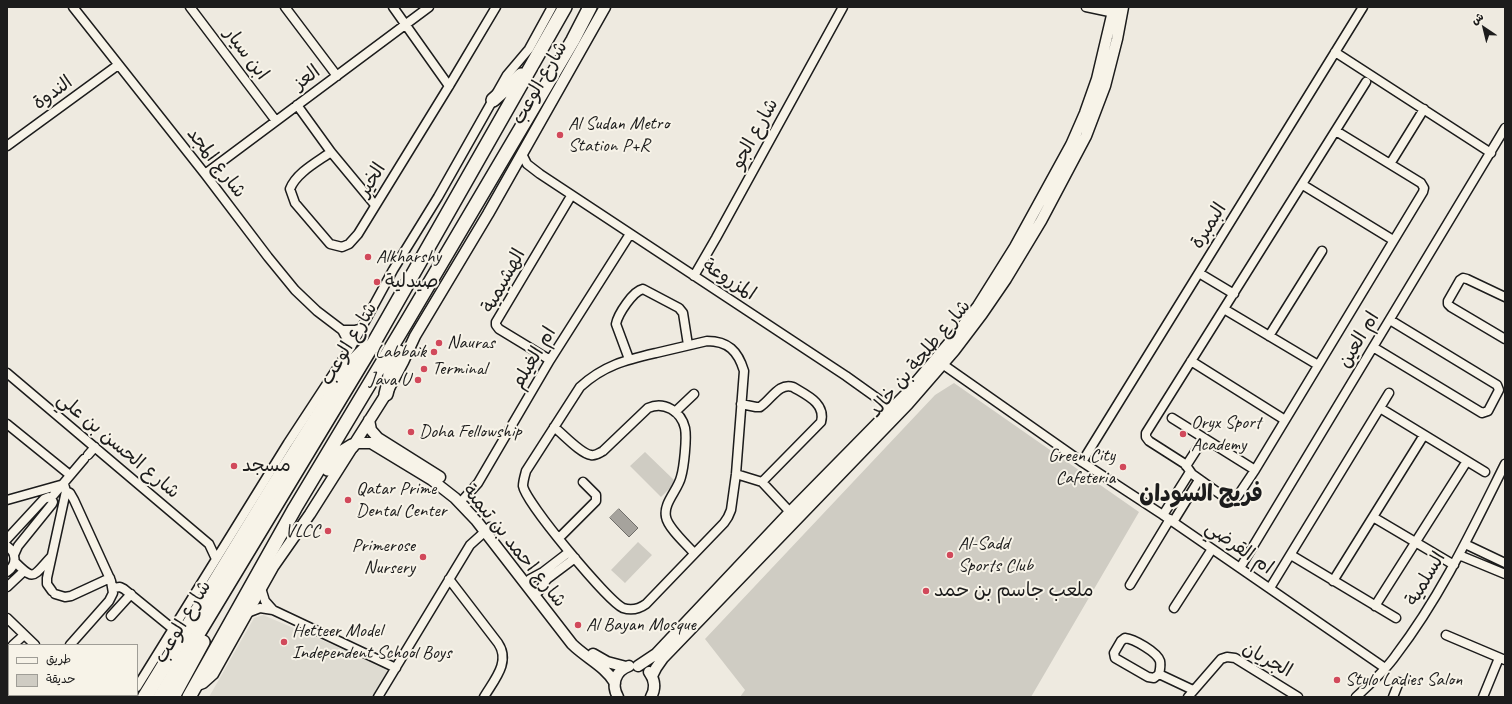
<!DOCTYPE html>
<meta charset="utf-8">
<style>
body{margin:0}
#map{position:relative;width:1512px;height:704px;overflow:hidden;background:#eeeae0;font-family:Caveat,"Playpen Sans Arabic",sans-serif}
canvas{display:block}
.frame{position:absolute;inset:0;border:8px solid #1c1c1c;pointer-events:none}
.legend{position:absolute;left:8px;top:644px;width:130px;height:52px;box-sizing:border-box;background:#f7f3e8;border:1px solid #9f9d96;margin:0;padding:5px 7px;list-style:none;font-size:12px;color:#1c1c1c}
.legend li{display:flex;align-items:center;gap:8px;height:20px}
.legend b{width:20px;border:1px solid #9f9d96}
.north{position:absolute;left:1464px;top:8px;width:40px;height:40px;-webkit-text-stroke:3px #f7f3e8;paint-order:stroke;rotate:325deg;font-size:11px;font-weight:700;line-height:16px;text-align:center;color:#1c1c1c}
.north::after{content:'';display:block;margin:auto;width:14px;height:18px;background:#1c1c1c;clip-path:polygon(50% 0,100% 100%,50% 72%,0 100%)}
</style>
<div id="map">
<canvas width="1512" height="704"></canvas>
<div class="frame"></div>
<ul class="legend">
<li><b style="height:5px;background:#f7f3e8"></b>طريق</li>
<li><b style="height:11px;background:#cfccc3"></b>حديقة</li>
</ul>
<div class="north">ش</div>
</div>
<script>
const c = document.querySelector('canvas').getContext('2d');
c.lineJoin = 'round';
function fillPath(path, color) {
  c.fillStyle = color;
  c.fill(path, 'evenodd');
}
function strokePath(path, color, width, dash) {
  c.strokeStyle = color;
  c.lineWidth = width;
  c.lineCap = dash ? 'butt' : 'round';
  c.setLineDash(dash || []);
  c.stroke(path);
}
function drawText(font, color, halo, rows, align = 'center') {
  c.font = font + ' Caveat,"Playpen Sans Arabic",sans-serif';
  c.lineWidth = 4;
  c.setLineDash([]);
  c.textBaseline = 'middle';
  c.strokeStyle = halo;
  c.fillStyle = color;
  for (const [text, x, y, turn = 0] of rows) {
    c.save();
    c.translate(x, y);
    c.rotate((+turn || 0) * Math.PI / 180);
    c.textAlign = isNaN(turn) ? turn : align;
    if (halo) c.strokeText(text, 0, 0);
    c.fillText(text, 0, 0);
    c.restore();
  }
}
fillPath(new Path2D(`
 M263,615L385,667L388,674L374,697H209L254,618Z`), '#dedbd1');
fillPath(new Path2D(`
 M954,383L1139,512L1031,697H740L745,690L705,639L935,395Z
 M645,452L674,480L672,486L661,497L630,466Z
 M638,542L652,555L625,583L611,570Z`), '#cfccc3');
const water = new Path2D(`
 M619,509L638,528L629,537L610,518Z`);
fillPath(water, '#a6a39d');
strokePath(water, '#6f6d69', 1);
const minor = new Path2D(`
 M73,7L205,174L268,257L295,290L317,311L342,330L351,347
 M190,7L276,121
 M285,7L337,76
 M393,7L449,86
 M1086,7L1119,14
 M1335,52L1491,153
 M297,105L331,152L375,205
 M1336,131L1421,183L1424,188L1423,192L1255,470L1237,497L1233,499H1227L1192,474L1185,464L1149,441L1146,437V433L1366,82
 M7,146L118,65
 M331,152C317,162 296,173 290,189L295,203L330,244L342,247L349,244L358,234L449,86L496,7
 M522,154L527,164L540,174L846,376L895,411
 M1390,164L1424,109
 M205,174L429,7
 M1303,185L1393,240
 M1199,273L1234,294
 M694,276L716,238L843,7
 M1505,297L1467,279L1463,278L1460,280L1448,301V304L1451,307L1505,339
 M1224,309L1318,365
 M342,330H355L362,328
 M1269,336L1322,251
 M707,341C728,341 738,351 744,371L736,474L731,510L728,517L724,523L646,604C639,609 632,611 623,608C607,600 526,503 523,486C523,481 525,475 526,471L580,387C604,365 626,360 656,353C673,349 690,345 707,341Z
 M1373,347L1482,413L1488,411L1499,390L1497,385L1390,320
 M629,359L616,324C618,314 633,291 643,289L679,308L683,313L688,345
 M550,360L499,329L496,325V322L571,196
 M938,361L1082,462L1163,515L1385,668
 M1191,361L1285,420
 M7,373L209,544L216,559
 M741,404L756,407H760C771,400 779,382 793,387C806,395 826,403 821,422L762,482
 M1380,408L1485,472
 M675,412L694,394
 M1172,418L1255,470
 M7,424L70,475
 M554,427C563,434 581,454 591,455C596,456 599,453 603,451L648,408C664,401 681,411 685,428C687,438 684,467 681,477C678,490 663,503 666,517C668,528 686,544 694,553
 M88,455L95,447
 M1082,462L1363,7
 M1186,466L1204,438
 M736,474L762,482L790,512
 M51,498L84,459
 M7,500L64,484L66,491L70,493L74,500L111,581L113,593L109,601L70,645
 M460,503L478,483L550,360L630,234
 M1163,515L1190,472
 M1373,517L1454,565
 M1173,522L1199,480
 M559,538L596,501V495L583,482
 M7,539L44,499L49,497L51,498L53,502L52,504L18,546L14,555
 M1465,544L1505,563
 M7,546C17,553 17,565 7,572
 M1291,555L1396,618
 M1459,555L1505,574
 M15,562C35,582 33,576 51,557
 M1240,568L1505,128
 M449,579L498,643C511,662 494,680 484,697
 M530,579L543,572L569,552
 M1333,581L1424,435
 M1130,585L1170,519
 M7,587L24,571
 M113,588L120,587L124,589L173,629
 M261,588L265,601L273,610
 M1270,588L1389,393
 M52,591L47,584V578L66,491
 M539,591L547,579L575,558
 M55,594L65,597L71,596L110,578
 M1375,606L1467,461
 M1174,608L1212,549
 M247,613L260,608L273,610L396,668
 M111,616L131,594
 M7,618L35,645
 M1446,635L1505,660
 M1125,638C1134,639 1157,652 1160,661C1161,666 1160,670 1159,674L1154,678L1148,677L1115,658L1114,653L1121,641Z
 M13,645L24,635
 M7,657L9,659
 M7,669L9,667
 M1159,674L1193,690
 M137,687L288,443L351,347L393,270L438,197L507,75L529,49L552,7
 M131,697L132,695
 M378,697L470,545L490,527
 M1188,697L1221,659L1227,657L1235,658L1298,697
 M1356,697C1370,684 1385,671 1396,655C1441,596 1472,530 1505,464
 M1393,697L1399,682
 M1483,697L1499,658`);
const tertiary = new Path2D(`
 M369,420L371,430L378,438L440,477
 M352,446L358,443H371L432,480L455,498L476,520L572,644C586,658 605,666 615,683
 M593,654L607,662L626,667
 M638,666L656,654L790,512L907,393L955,336L978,306L1015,247L1071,145L1085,113L1097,79L1114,7
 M649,672C655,680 656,688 651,697
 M652,676L656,668L663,658L908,404L954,351L982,314L1006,279L1041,221L1086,136L1105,86L1117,39L1123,7
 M195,686L203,683L213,674L273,567L310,514L386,394L403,362L415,336L488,214L605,7
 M618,697C611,685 615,671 629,666`);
const primary = new Path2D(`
 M493,100L521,75
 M386,394L389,382L391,365L399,352
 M328,469L339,454L352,446
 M160,697L372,346L565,7
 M173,697L203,642
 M189,697L295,508L406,323L573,40L590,7`);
const trunk = new Path2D(`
 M145,697L272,489L351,364L364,351L372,346`);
strokePath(minor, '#1c1c1c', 11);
strokePath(tertiary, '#1c1c1c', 13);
strokePath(primary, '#1c1c1c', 16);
strokePath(trunk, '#1c1c1c', 17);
strokePath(minor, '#f7f3e8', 8);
strokePath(tertiary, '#f7f3e8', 10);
strokePath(primary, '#f7f3e8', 13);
strokePath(trunk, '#f7f3e8', 14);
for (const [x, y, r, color] of [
 [560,135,4,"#d1495b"],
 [368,257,4,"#d1495b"],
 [377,282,4,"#d1495b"],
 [439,343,4,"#d1495b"],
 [434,352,4,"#d1495b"],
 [424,369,4,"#d1495b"],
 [418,380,4,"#d1495b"],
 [411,432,4,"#d1495b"],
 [1183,434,4,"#d1495b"],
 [234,466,4,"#d1495b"],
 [1123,467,4,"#d1495b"],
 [348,500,4,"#d1495b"],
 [328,531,4,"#d1495b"],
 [950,555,4,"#d1495b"],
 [423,557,4,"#d1495b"],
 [926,591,4,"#d1495b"],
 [578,625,4,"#d1495b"],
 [284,642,4,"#d1495b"],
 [1337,680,4,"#d1495b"]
]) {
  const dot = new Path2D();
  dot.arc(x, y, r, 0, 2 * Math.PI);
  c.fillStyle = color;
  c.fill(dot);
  strokePath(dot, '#f7f3e8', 1.5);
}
drawText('19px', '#1c1c1c', '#f7f3e8', [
 ["ابن سيار",246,54,53],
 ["العز",307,78,-37],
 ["شارع الوعب",540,83,-60],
 ["الندوة",53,93,-36],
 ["شارع الجو",755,134,-61],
 ["شارع المجد",216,163,52],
 ["الخير",372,180,-58],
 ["البمبرة",1209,226,-58],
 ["المزروعة",729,280,33],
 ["الهشيمية",504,281,-61],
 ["ام العين",1359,340,-59],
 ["شارع الوعب",349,344,-59],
 ["ام الغيلم",534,358,-59],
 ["شارع طلحة بن خالد",920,359,-50],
 ["شارع الحسن بن علي",118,446,40],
 ["شارع احمد بن تيمية",514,546,51],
 ["ام القرضي",1239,548,35],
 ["السلمية",1426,579,-59],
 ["شارع الوعب",183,622,-59],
 ["الجريان",1267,660,29]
]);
drawText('19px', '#1c1c1c', '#f7f3e8', [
 ["Al Sudan Metro",568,124],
 ["Station P+R",568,146],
 ["Alkharshy",376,257],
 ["صيدلية",385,282],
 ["Nauras",447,343],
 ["Labbaik",426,352,"right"],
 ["Terminal",432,369],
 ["Java U",410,380,"right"],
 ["Oryx Sport",1191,423],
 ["Academy",1191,445],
 ["Doha Fellowship",419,432],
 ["Green City",1115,456,"right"],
 ["Cafeteria",1115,478,"right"],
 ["مسجد",242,466],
 ["Qatar Prime",356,489],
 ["Dental Center",356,511],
 ["VLCC",320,531,"right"],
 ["Al-Sadd",958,544],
 ["Sports Club",958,566],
 ["Primerose",415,546,"right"],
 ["Nursery",415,568,"right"],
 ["ملعب جاسم بن حمد",934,591],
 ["Al Bayan Mosque",586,625],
 ["Hetteer Model",292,631],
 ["Independent School Boys",292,653],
 ["Stylo Ladies Salon",1345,680]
], 'left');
drawText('bold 23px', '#1c1c1c', '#f7f3e8', [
 ["فريج السودان",1201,495]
]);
</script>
